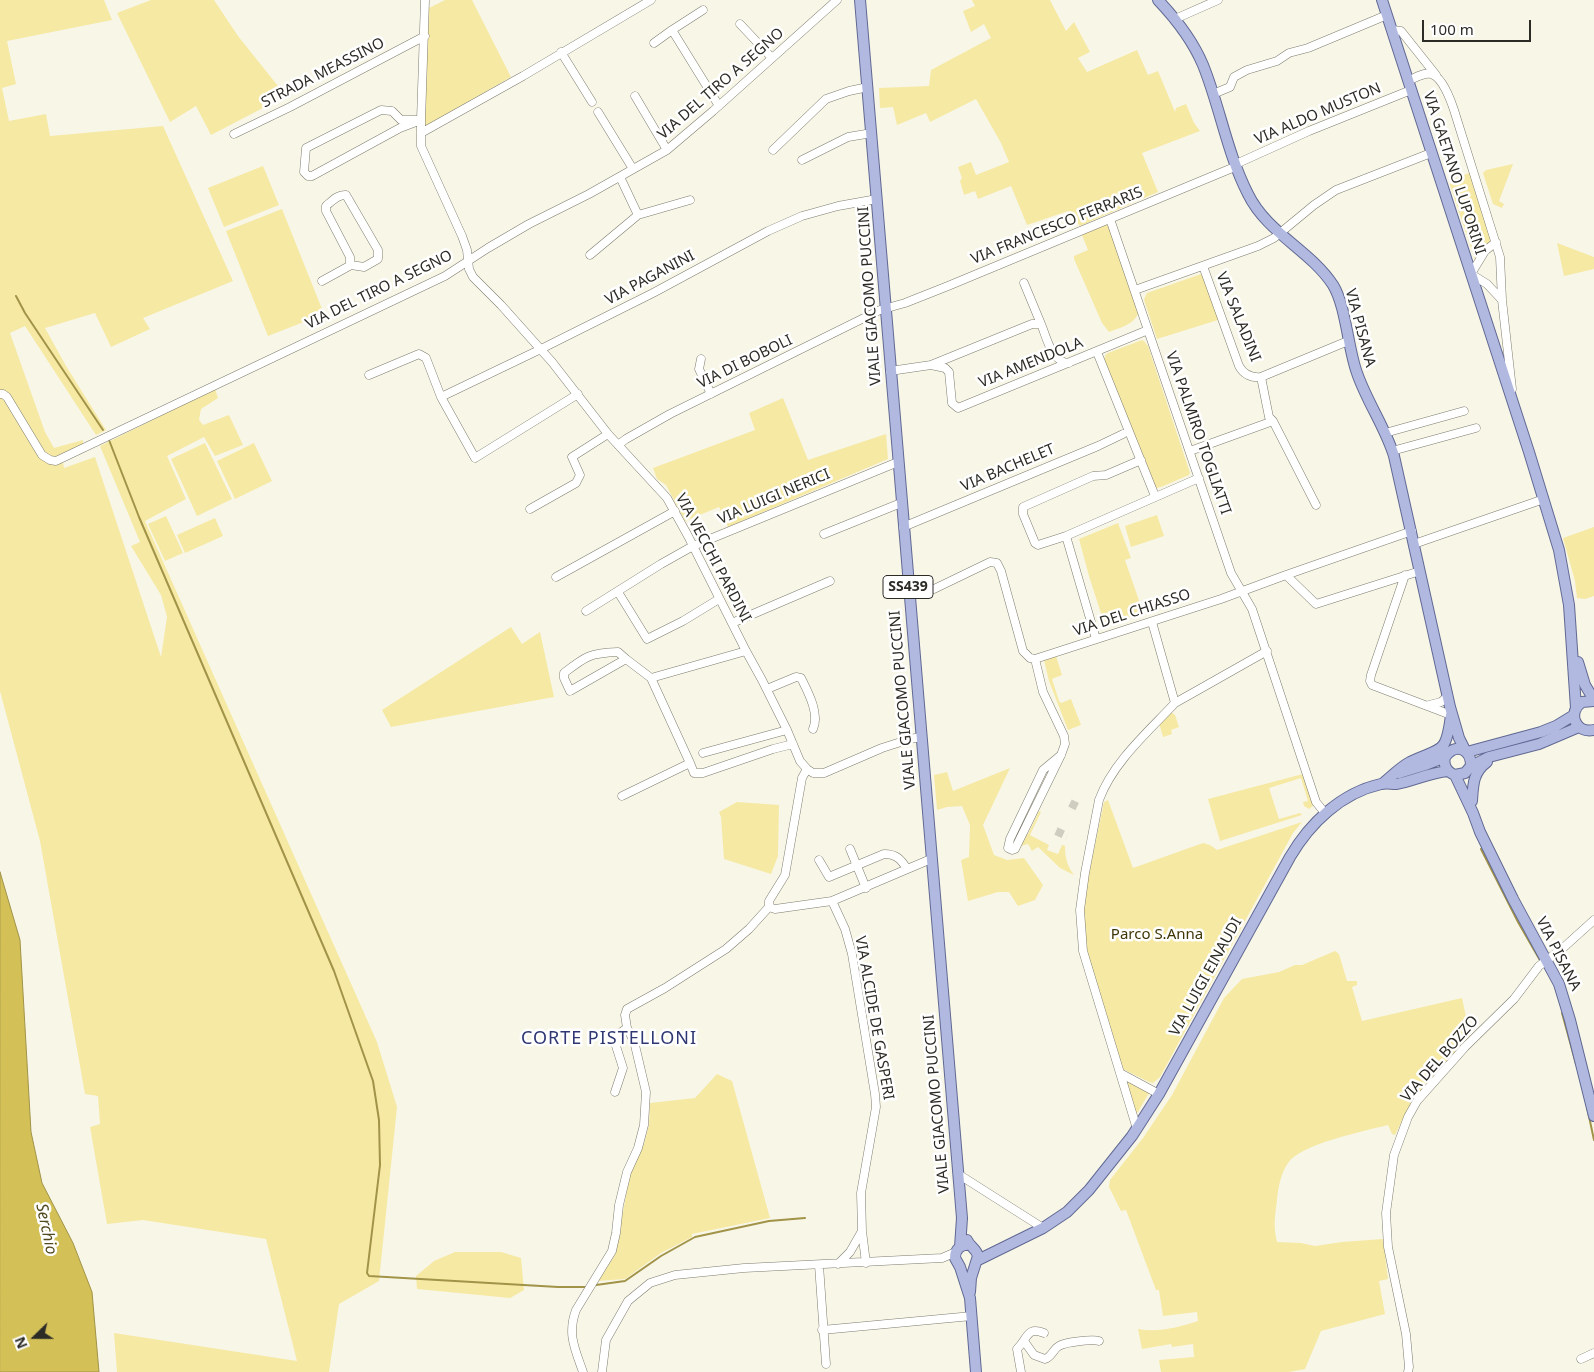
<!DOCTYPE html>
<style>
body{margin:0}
#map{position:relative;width:1594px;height:1372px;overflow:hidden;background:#f8f6e7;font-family:"Noto Sans",sans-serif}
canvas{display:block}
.north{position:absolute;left:10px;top:1312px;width:50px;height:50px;-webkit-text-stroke:4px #fff;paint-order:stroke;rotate:248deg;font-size:14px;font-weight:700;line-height:20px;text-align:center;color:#2c2b26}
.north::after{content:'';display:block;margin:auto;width:18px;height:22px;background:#2c2b26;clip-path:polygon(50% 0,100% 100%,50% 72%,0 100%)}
.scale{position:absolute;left:1422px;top:20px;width:109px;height:22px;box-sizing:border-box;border:2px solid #2c2b26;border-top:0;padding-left:6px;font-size:15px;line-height:18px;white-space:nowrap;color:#2c2b26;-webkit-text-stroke:4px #fff;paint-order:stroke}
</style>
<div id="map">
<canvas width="1594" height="1372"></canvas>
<div class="north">N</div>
<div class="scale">100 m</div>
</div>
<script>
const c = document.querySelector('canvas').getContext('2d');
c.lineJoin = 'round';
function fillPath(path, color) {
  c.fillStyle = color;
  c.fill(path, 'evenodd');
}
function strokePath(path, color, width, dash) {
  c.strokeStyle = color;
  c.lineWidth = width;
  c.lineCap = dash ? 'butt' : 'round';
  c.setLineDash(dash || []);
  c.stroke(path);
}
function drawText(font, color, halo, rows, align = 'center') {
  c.font = font + ' "Noto Sans",sans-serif';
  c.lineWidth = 5;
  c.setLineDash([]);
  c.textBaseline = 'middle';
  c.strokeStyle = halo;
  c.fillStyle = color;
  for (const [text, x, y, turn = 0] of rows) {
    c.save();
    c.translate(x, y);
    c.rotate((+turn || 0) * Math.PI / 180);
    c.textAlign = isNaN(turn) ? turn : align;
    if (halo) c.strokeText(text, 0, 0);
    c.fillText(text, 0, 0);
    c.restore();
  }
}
fillPath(new Path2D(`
 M0,0H104L112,20L7,41L16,84L2,88L9,121L46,114L50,136L163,126L233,281L143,318L150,329L111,347L95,313L45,328L66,366L106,430L96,435L25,326L10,333L45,432L54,448L83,440V445L59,456L63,463L64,468L95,457L161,657L167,617L161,595L131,546L140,542L100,446L215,389L218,398L201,409L199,420L203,425L229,415L243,445L215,456L204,437L167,456L186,499L145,521L377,1042L397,1107L379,1281L339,1304L329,1372H117L114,1333L297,1361L266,1239L143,1220L107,1224L90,1127L100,1124L98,1096L85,1094L40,841L0,691Z
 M151,0H214L238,36L286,96L211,135L196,106L170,122L117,13Z
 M445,0H472L511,77L424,127L429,8Z
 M972,0H1050L1066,31L1074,22L1090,52L1078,58L1087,72L1137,50L1148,75L1158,71L1175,112L1176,108L1186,104L1194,123L1200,131L1142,153L1158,192L1080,226L1068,211L1027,225L1011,186L978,199L975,191L964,195L960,181L962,178L958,167L971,162L976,175L1009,162L1001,143L976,99L930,122L926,113L897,125L893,107L880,108L879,88L929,86L931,70L991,38L984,24L971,32L963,11L975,6Z
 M1513,164L1499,201L1504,204L1502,208L1493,204L1483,173L1486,170Z
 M263,166L279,205L224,227L208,188Z
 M1472,172L1493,239L1486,245L1474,249L1478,259L1477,260H1475L1450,185L1451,180Z
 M282,209L324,314L268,336L226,231Z
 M1106,224L1110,226L1138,314C1133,325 1119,328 1109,332L1102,323L1074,259V256L1088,250L1082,235Z
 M1557,243L1594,257V269L1564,276Z
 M1201,274L1203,275L1218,320L1157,339L1145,303L1144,299L1147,293Z
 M1142,340L1144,341L1148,346L1190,473L1189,475L1161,487L1156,488L1154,485L1104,359L1106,354L1108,353Z
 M783,398L808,460L886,434L888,459L728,527L719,507L685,521L666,485L657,479L653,468L755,430L749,413Z
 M205,443L232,499L197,516L171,459Z
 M254,443L272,481L235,499L217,461Z
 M1157,515L1164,536L1131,547L1125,526Z
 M166,516L183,553L165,561L148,524Z
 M215,518L223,536L185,553L177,535Z
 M1118,523L1131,558L1125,560L1143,612L1105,626L1089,576L1079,539Z
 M1594,527V596L1585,599L1577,598L1575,581L1563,538Z
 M511,627L522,644L540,632L554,697L391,727L382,710Z
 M1056,656L1062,675L1052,679L1059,701L1061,703L1071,699L1081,725L1068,730L1049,681L1044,660Z
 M1171,712L1175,715L1179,727L1171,730L1172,734L1163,737L1159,723Z
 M1010,768L983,825L994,855L1007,860L1024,858L1043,885L1035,900L1018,906L1009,892H998L968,901L961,860L969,857L970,825L962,806L947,807L937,810L934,775L947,772L953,791Z
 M1303,774L1314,805L1309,809L1304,806L1303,802L1308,801L1301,778L1269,788L1279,819L1300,813L1302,815L1220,841L1208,799Z
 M1108,800L1133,868L1203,843L1210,845L1217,850L1302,822L1293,833L1160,1077L1153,1083L1149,1082L1123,1069L1088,957L1083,919L1086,888L1104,802Z
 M737,802L779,805L778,856L771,874L724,859L721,817L719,812Z
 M1039,811L1041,812L1030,835L1049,845L1047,850L1058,854L1062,845L1065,846C1065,857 1067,866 1074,875L1060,868L1038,847L1032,851L1028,844L1017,847L1024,833L1028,834Z
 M1335,951L1339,954L1347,981H1357V985L1352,987L1362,1021L1462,998L1470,1036L1413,1099L1395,1135L1392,1134L1388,1125C1365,1131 1300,1144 1288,1163C1281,1173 1278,1188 1277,1200C1275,1217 1273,1225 1277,1242L1301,1243L1315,1246L1342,1242L1383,1239L1388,1279L1379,1281L1385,1314L1321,1331L1305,1369L1289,1372H1161L1159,1360L1194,1357L1193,1344L1172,1347L1171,1344L1142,1349L1138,1329C1158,1333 1179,1327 1198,1321L1197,1312L1163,1316L1159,1290H1156L1126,1210L1121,1211L1109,1187L1110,1180L1143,1138L1172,1095L1224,998L1242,979L1279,972L1295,965H1302Z
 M717,1074L732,1081L770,1218L692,1234V1237L661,1253L625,1279L598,1281L615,1255L630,1174L644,1144L649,1125L650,1103L695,1098Z
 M1126,1081L1149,1093L1138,1112L1136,1113Z
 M455,1252H501L521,1258L524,1290L510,1298L417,1289L416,1276L434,1261Z`), '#f6e9a4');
const water = new Path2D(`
 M0,872L20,940L31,1132L42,1183L73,1243L92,1292L99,1372H0Z`);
fillPath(water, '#d3c057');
strokePath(water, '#a19348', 1);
strokePath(new Path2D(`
 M16,296L25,313L103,430
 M109,440L139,517L334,971L373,1081L379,1120L380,1165L367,1273L369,1276L558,1287H586
 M1481,849L1518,922L1541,962
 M1562,1013L1576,1064
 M1587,1107L1594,1140
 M596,1285L625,1281L661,1256L695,1237L769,1221L805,1218`), '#a19348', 2);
strokePath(new Path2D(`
 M1070,803L1080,808
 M1056,831L1067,836`), '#cfcdc0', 8, [8, 4]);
const minor = new Path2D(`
 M425,0L421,120V146L462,236L467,250L469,269L473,277L501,305L552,362L608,434L667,498L688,536L746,651L762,680L787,730L800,761L807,769L813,773H824L882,748L910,739L921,737
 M1175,19L1218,0
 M740,24L772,58
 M672,30L703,10
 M1392,30L1401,31L1436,75
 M654,43L672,30L719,106
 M561,52L592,102
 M1408,81C1415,78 1424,72 1431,74C1442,76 1451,101 1454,110L1500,257L1502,300L1512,389
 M1213,94L1230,87L1234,77L1247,70L1277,61L1289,53L1308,48L1387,15
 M635,96L667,150
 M381,110L392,111L401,120H421L400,128L312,176H308L304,172L306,148Z
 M598,112L633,169
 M421,133L523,76L651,0
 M234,134L290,107L425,36
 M773,150L826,99L849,91L868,87
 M802,160L848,137L872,133
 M1236,164L1309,131L1411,90
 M620,177L638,215
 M1110,219L1231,573L1252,609L1316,802L1325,813
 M1496,242L1485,251L1471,274L1487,284L1502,300
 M590,255L638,215L690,200
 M1203,266L1239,366C1244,375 1251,378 1261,377L1348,341
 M322,281L351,265L364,267L378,259V250L346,195C338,194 332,201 326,206V211L350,257V262L351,265
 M1024,283L1041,324
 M1135,290L1258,246L1274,238L1314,205L1336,190L1431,153
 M1097,352L1155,496
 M701,359L699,369L711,394
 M931,365L945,368L949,372L952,403L958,408L1148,330
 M890,371L931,365L1032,324H1041C1047,338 1051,362 1069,363
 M369,375L419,354L426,358L441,397L475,458L578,394
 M1261,377L1269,417L1273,421L1316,505
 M0,394H3L7,397L42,455L50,460L56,461L445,276L488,248L529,224L589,194L667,150L713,111L837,0
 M441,397L541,349L653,293L768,231L802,216L838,206L877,199
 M1385,433L1464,411
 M618,445L626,439L670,414L880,310L905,303L948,286L1237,166
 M1190,451L1273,421
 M1392,451L1476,428
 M530,509L576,483L580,475L572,457L608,434
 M903,527L1098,446L1123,434
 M824,534L901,503
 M1066,536L1038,545L1035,543L1023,514V507L1093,476L1106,475L1141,460
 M1414,544L1544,499
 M1286,575L1412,531
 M1405,575L1371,675L1370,681L1372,685L1451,715
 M556,577L675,511
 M618,592L647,639L683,621L719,599
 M909,596L934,589L990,562L997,563L1001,571L1023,651L1030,658L1035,659L1221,599L1286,575L1316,604L1420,571
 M586,611L661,564L693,546L898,462
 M732,623L830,581
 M1096,639L1066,536L1199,478
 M626,659L618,652C590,653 586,656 564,673V678L570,691L626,659L651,678L746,651
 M1035,659L1043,692L1064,736L1065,744L1061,755L1015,849L1012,850L1008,848L1010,839L1043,770L1061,755
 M767,689L796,677L801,678C808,692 820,714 813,729
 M1175,703L1267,651
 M1429,705L1441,702L1448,696
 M703,753L787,730
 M690,763L694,773H703L773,749L793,744
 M622,796L690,763L651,678
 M850,849L866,888
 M819,860L829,877L884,854C896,854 901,859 907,869
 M832,901L845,929L852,954L875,1094L876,1107L861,1193L862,1231L866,1263
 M769,907L775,909L832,901L931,859
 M1120,1073L1159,1094
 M615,1092L623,1068L616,1046V1036L627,1028
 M1137,1129L1083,951L1080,910L1085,873L1099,800C1113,762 1148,732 1175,703L1152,622
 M958,1174L1043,1228
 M838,1264L850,1252L862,1231
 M819,1265L826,1364
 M822,1330L972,1316
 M1024,1341L1034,1355L1045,1359C1052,1357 1053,1349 1059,1346C1065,1342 1093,1339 1099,1341
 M1581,1359L1594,1353
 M583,1372C575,1349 567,1334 576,1310L612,1251L616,1233L619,1205L627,1172L638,1148L644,1125L646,1092L634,1041L627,1028L625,1015L627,1009L665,988L726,949L749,929L769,907V901L785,875L802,778L807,769
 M602,1372L606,1340L628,1301L650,1283L675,1275L744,1268L942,1258L956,1252
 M1021,1372L1017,1349C1028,1339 1026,1326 1044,1333
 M1408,1372L1409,1367L1406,1334L1388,1247L1386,1213L1394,1155L1408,1117L1417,1101L1465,1047L1514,999L1539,966L1563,948L1594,920`);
const major = new Path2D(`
 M860,0L962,1218L960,1247
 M1158,0C1176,19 1193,41 1203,65C1220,107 1227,153 1248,194C1267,233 1310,250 1333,285C1346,306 1348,349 1357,373C1367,402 1385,427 1394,456L1450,707L1459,738L1465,750
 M1382,0L1529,452L1559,550L1569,605L1576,708
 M1578,662L1585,685L1594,700
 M1594,701L1582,702C1567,712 1575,734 1594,730
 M1467,752L1541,732L1556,726L1574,715
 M1471,766C1471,749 1456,742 1445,757C1443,765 1447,772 1455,775L1473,813L1480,832L1513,899L1559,984L1570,1020L1594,1116
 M1399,773L1425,765L1445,757
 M1455,775L1465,773L1471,766L1489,757L1539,744L1579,727
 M1382,784C1391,777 1400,767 1410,762C1442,747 1446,755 1451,715
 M1472,801C1473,785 1473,772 1487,762
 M967,1240C970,1247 976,1248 978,1256L971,1278L970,1292
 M970,1245C961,1244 955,1249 955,1258L960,1267L970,1298L976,1372
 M978,1260L1043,1228L1067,1212L1089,1190L1132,1136L1159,1094L1290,857C1310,823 1341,793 1381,784C1386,783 1391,784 1396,784C1414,781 1428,773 1448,771`);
strokePath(minor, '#7e7c6f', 9);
strokePath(major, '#616993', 12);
strokePath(minor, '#fff', 8);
strokePath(major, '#b1b9e1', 10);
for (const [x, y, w] of [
 [908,587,50]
]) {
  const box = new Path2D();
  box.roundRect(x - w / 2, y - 11.5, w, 23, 4);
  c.fillStyle = '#fff';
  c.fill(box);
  strokePath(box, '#2c2b26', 1);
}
drawText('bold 14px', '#2c2b26', null, [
 ["SS439",908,587]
]);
drawText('15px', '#2c2b26', '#fff', [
 ["STRADA MEASSINO",323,73,-27],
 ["VIA DEL TIRO A SEGNO",721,84,-41],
 ["VIA ALDO MUSTON",1318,114,-23],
 ["VIA GAETANO LUPORINI",1454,173,72],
 ["VIA FRANCESCO FERRARIS",1057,226,-22],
 ["VIA PAGANINI",650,278,-28],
 ["VIA DEL TIRO A SEGNO",379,290,-26],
 ["VIALE GIACOMO PUCCINI",870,296,-94],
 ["VIA SALADINI",1238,317,68],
 ["VIA PISANA",1360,328,75],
 ["VIA DI BOBOLI",745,362,-26],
 ["VIA AMENDOLA",1031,363,-22],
 ["VIA PALMIRO TOGLIATTI",1198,433,71],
 ["VIA BACHELET",1008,468,-23],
 ["VIA LUIGI NERICI",774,497,-23],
 ["VIA VECCHI PARDINI",713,558,62],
 ["VIA DEL CHIASSO",1132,613,-18],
 ["VIALE GIACOMO PUCCINI",903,700,-95],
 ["VIA PISANA",1558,954,63],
 ["VIA LUIGI EINAUDI",1206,977,-61],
 ["VIA ALCIDE DE GASPERI",874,1018,80],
 ["VIA DEL BOZZO",1440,1059,-49],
 ["VIALE GIACOMO PUCCINI",937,1104,-95]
]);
drawText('15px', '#3f3608', '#fff', [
 ["Parco S.Anna",1157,935]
]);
drawText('italic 16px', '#51491d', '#fff', [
 ["Serchio",46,1229,78]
]);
c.letterSpacing = '1px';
drawText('18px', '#303873', '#fff', [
 ["CORTE PISTELLONI",609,1039]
]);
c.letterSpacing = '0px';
</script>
